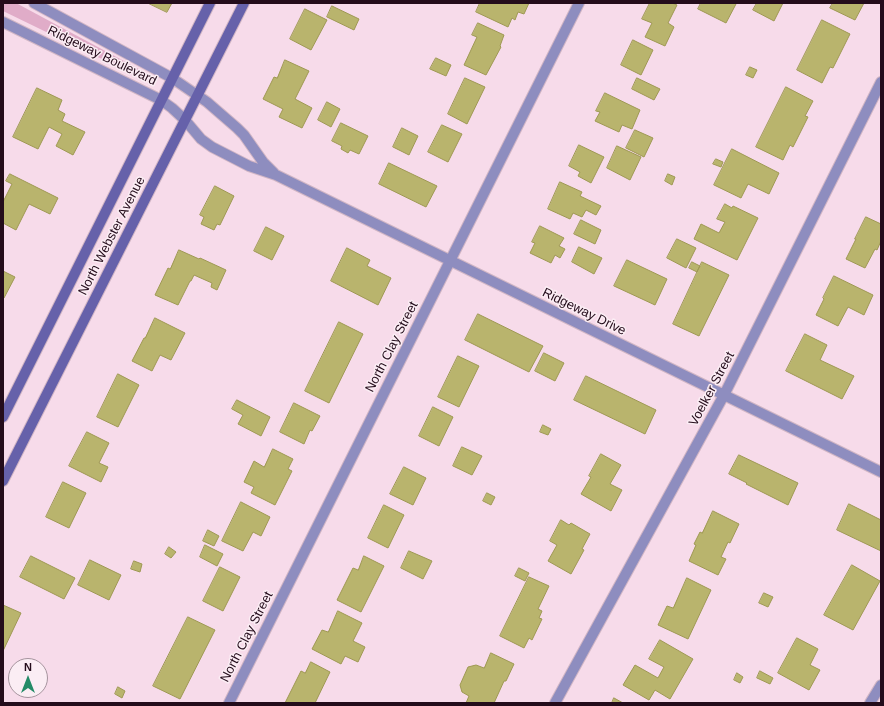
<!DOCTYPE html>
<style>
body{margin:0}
#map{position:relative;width:884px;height:706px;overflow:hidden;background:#f7dbea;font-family:Helvetica,sans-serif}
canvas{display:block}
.frame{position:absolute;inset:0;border:4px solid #240c1b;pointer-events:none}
.north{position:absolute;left:8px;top:658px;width:40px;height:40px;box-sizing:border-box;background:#fbedf4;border:1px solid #a5939d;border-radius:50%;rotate:0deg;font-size:11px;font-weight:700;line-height:16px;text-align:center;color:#240c1b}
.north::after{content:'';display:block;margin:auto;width:14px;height:18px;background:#248b67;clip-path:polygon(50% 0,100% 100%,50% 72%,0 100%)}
</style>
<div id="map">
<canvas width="884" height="706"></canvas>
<div class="frame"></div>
<div class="north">N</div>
</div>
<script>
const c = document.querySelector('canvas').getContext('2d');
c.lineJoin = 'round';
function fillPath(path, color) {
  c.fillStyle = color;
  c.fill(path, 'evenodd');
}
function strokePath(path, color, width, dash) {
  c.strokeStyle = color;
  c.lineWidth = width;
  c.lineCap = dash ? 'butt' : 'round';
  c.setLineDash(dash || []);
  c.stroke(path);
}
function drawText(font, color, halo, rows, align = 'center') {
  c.font = font + ' Helvetica,sans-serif';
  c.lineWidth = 3;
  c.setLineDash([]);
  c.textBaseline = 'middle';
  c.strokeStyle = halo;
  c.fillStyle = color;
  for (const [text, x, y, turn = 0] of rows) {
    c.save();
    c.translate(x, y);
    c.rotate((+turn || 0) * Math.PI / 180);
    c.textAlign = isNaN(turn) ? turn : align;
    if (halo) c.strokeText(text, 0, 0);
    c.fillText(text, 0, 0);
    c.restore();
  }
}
fillPath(new Path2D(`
 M3,3H16L148,74L151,77L150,79L148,80L143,79L3,11Z`), '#e0acc8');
const building = new Path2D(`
 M148,3H172L167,12Z
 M480,3H529L524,14L518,12L515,20L512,18L508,27L476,12Z
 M650,3H672L677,5L668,23L674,27L665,46L645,37L652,23L642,19Z
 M701,3H734L736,4L726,23L698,9Z
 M757,3H783L774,21L753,10Z
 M833,3H864L855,20L830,8Z
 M332,6L359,19L354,30L327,17Z
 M305,9L327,20L311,50L290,39Z
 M822,20L850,34L833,68L830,67L822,83L797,70Z
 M478,23L504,35L500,46L501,47L486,75L464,65L477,37L472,35Z
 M633,40L653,50L641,75L621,65Z
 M436,58L451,65L446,76L430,69Z
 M285,60L309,71L295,99L312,108L302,128L279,117L283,109L263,99L274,77L277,78Z
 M750,67L757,70L753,78L746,75Z
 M465,78L485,87L467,124L448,114Z
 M637,78L660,89L654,100L632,89Z
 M786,87L813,101L805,116L808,117L793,147L790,145L783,160L756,147Z
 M37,88L62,100L58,110L65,114L62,121L85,132L73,155L56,146L62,134L49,127L38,149L13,137Z
 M605,93L640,110L632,129L622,125L619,132L595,121L600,112L596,111Z
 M327,102L340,109L331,127L318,120Z
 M341,123L368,136L359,154L350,150L348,153L341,149L342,146L332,141Z
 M442,125L462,134L448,162L428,152Z
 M402,128L418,136L409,155L393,147Z
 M635,130L653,138L644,157L626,148Z
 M579,145L604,157L591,183L578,176L580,172L569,166Z
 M617,146L641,157L630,180L607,168Z
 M732,149L779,173L769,194L748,184L741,198L714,185Z
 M716,159L723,162L721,167L713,164Z
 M389,163L437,186L426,207L379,184Z
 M10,174L58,198L50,214L29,204L16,230L3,223V202L12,184L6,181Z
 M668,174L675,177L672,185L665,181Z
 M560,182L582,192L580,196L601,206L596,215L586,210L582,217L573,213L570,219L548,209Z
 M215,186L234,196L220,225L217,224L214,230L201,224L204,217L200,215Z
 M725,204L732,208L733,206L758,218L737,260L694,239L701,224L719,233L725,222L717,219Z
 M866,217L881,224V241L877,250L875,249L865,268L846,259L856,239H855Z
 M581,220L601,230L595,244L574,234Z
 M540,226L564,238L559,246L565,249L560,258L555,255L551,263L530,253L535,243L532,242Z
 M266,227L284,236L272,260L254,251Z
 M677,239L696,248L686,268L667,258Z
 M579,247L602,258L594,274L572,262Z
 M347,248L370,260L367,266L391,278L378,305L331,281Z
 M179,250L199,259L200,258L226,270L217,290L211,287L212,283L194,275L191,281H190L178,305L155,295L168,268L170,269Z
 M627,260L667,279L655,305L614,286Z
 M692,262L700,266L697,272L689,268Z
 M702,262L729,275L699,336L673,324Z
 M3,271L15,277L4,298L3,297Z
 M834,276L873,295L864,315L848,307L838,326L816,315L824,299L823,298Z
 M478,314L543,346L529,372L465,340Z
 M155,318L185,333L171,360L160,355L152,371L132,361L144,338H145Z
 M339,322L363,334L329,403L305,391Z
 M805,334L827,345L820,360L854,376L842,399L786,371Z
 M544,353L564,363L555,381L535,371Z
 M458,356L479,366L459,407L438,397Z
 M118,374L139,385L118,427L97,417Z
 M586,376L656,410L645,434L574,400Z
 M237,400L270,417L261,436L238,424L243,415L232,409Z
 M294,403L320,416L312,431L310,430L304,444L280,432Z
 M433,407L453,417L439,446L419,436Z
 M543,425L551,429L548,435L540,432Z
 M87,432L109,443L99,463L108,467L101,482L69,466Z
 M462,447L482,456L472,475L453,466Z
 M273,449L293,459L288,469L292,471L275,505L251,493L254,487L244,482L254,461L264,467Z
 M601,454L621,465L610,484L622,490L611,511L581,494L591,477L589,476Z
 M739,455L798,483L788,505L746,484L747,483L729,474Z
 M404,467L426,478L413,505L390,494Z
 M63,482L86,493L69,528L46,517Z
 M487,493L495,497L491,505L483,501Z
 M241,502L270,517L261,536L253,532L243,551L222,541Z
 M849,504L881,520V551L837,530Z
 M384,505L404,515L388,548L368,538Z
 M713,511L739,524L730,543L728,542L721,557L726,559L718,575L689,561L696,545L694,544L700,532L702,533Z
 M561,520L569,525L571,523L590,534L582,549L584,550L571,574L548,561L557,545L550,541Z
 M208,530L219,536L214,546L203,541Z
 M205,545L223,554L217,566L200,557Z
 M169,547L176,552L171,558L165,554Z
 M409,551L432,561L423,579L401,568Z
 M31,556L75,578L64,599L20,577Z
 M364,556L384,566L361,612L337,600L353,568L358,570Z
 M90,560L121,575L109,600L78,585Z
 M134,561L142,564L140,572L131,569Z
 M852,565L880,581L853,630L824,615Z
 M220,567L240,577L223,611L203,601Z
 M519,568L529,573L525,581L515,576Z
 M529,577L549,586L538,609L542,611L539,618L542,619L532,640L529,638L524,648L500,636Z
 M687,578L711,590L688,639L658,625L667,606L673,608Z
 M764,593L773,597L768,607L759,603Z
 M3,605L21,613L3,651Z
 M338,611L362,623L353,641L365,647L358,662L345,656L341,664L312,649L322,630L328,632Z
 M188,617L215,630L180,699L153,686Z
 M797,638L818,649L810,665L820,670L809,690L778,673Z
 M660,640L693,659L670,699L655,690L649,700L623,685L635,665L658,678L664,667L649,659Z
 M491,653L514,664L506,681H504L494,703H466L469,696L462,692L460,685L468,667L476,665L484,668Z
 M311,662L330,672L315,703H285L301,671L305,673Z
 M760,671L773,678L770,684L757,678Z
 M737,673L743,677L740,683L734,680Z
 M118,687L125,691L122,698L115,694Z
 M614,698L623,703H612Z`);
fillPath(building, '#b9b46d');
strokePath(building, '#9e9853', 1);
const street = new Path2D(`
 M34,3L172,78L207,102L237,128L244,135L263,162L274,173
 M3,22L161,100L172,108L185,120L201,139L212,147L249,166L276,175L881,472
 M229,703L579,3
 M555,703L724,395L881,82
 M870,703L881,685`);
const secondary = new Path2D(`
 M3,417L210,3
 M3,481L244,3`);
strokePath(street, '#d1b6c5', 12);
strokePath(secondary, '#d1b6c5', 12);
strokePath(street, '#8e8dbf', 10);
strokePath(secondary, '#6661aa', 10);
drawText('13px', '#240c1b', '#fbedf4', [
 ["Ridgeway Boulevard",102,56,26],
 ["North Webster Avenue",112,236,-63],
 ["Ridgeway Drive",584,312,26],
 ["North Clay Street",392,347,-63],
 ["Voelker Street",712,389,-62],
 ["North Clay Street",247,637,-63]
]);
</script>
